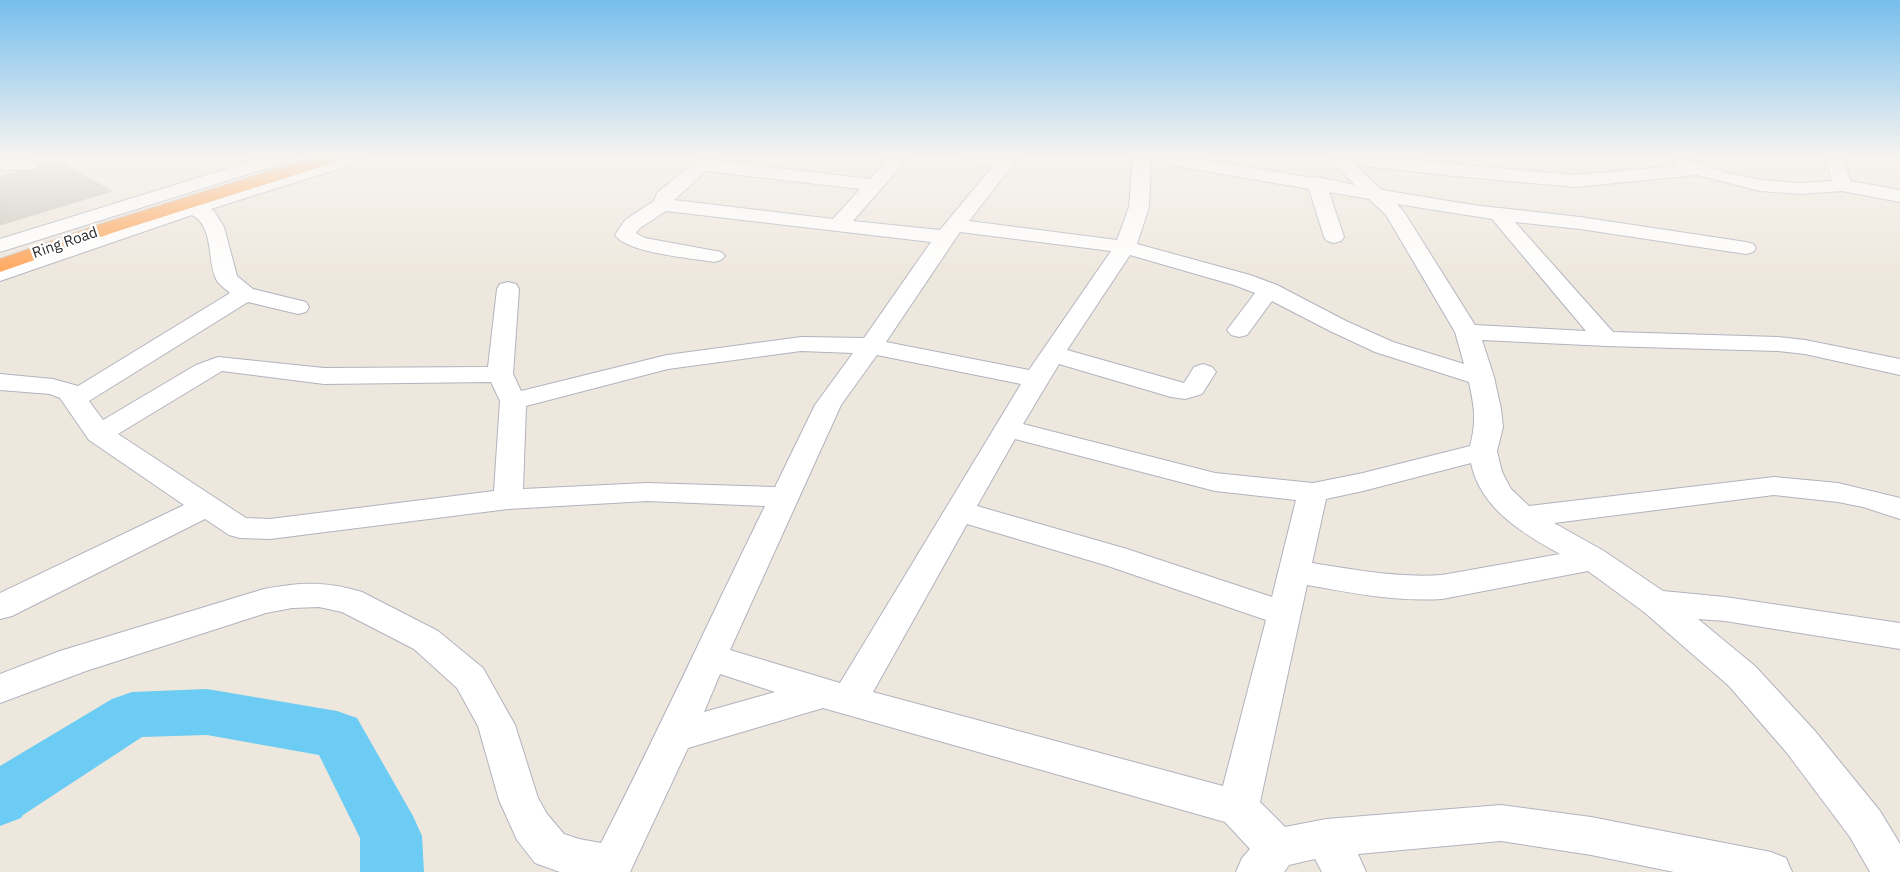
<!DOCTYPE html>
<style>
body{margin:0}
canvas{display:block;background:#eee7dd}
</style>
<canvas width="1900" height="872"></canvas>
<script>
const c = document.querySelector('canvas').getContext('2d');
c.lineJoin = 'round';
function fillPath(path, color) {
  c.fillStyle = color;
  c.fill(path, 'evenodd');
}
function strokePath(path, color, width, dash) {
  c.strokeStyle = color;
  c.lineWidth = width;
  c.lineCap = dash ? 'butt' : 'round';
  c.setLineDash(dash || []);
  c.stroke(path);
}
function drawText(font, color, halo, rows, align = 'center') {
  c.font = font + ' "IBM Plex Sans",sans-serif';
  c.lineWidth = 5;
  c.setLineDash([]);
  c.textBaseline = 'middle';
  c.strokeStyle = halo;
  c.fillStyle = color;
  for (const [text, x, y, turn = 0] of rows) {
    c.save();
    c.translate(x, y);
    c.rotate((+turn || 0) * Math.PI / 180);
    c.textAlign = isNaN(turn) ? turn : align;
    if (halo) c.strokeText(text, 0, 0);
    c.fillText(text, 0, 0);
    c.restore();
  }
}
fillPath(new Path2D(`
 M207,689L337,711L357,718L413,816L422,836L424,872H360V838L319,755L207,735L142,737L23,815L21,818L0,826V766L112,699L132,692Z`), '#6cccf4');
const building = new Path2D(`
 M57,161L112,191L0,225V177L20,171H34L38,166Z`);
fillPath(building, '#c9c4bc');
strokePath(building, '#c9c3b6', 1);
const minor = new Path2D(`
 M262,158H289L286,162L0,252V239Z
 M336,158H363L360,162L211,209L214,211L224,227L237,276L253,289L306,302L309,307L306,312L298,314L248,302L89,401L103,420L196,365L218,357L324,368L488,367L497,289L500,284L508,282L516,284L519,289L513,374L521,391L667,355L801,337L864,338L931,242L666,211L640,228L636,233L645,238L721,252L725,256L721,260L714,262C691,258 627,253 615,235L625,220L654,201L657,193L699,158H719L717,161L870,179L889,158H908L853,221L940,230L993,166L966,162L963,158H1018L969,221L1117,240L1129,207L1133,158H1151L1149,207L1137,244L1250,275L1277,285L1346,321L1393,342L1464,364L1455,332L1386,215L1369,199L1329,192L1344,237L1341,241L1334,243L1327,241L1324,237L1309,189L1160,163L1154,162L1151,158H1191L1313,178L1317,177L1355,185L1328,158H1388L1575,175L1675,166L1673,163L1676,159L1683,158L1727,173L1760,180L1801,183L1832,181L1826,158H1844L1850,181L1900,190V202L1842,191L1801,194L1760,191L1697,175L1575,187L1455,176L1355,165L1382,190L1473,205L1580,217L1746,242L1753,244L1756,248L1753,252L1746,254L1580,229L1515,222L1613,332L1778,337L1805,340L1900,359V375L1805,354L1778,351L1606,346L1482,340L1494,377L1501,409L1503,427L1497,451L1502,472L1511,489L1529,506L1774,477L1838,483L1900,498V519L1863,507L1838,502L1774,495L1554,523L1604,551L1663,591L1725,597L1900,623V649L1725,621L1698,619L1755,666L1815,731L1880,811L1900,844V872H1870L1850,837L1787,753L1729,686L1644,612L1588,571L1442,599C1396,602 1352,593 1307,585L1260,802L1285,827L1326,819L1501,805L1591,817L1771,852L1786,858L1792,872H1674L1591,855L1501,841L1358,854L1366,872H1322L1315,859L1289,865L1284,872H1236L1242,858L1250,849L1225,822L823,708L688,748L630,872H560L535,863L517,840L499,800L478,726L457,688L414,649L342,612L319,607L292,608L266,613L86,671L0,703V674L60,651L264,589C301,582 325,581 362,592L438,631L483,668L515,725L538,798L547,814L564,834L579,839L601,843C658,732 710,618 765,506L647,501L508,509L270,539L240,538L229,535L205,519L12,616L0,619V593L184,505L89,440L60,398L50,394L0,390V374L53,379L78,386L230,293C226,289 219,285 216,279C207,260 214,226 192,215L0,281V267L139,219ZM706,171L860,189L833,219L674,200ZM1397,204L1492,219L1586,331L1475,325L1404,212ZM960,232L1111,251L1029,370L886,342ZM1130,255L1234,285L1255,293L1227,330L1231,335L1239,337L1247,335L1272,301L1330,331L1375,352L1469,382C1474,406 1477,421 1470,446L1363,473L1313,483L1215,473L1023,424L1059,364L1171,397L1185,399L1202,394L1216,372L1212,367L1203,364L1194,367L1184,383L1067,350ZM801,351L853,353L815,405L775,487L647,483L523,489L526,406L668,369ZM877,355L1021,384L840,683L730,650L841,405ZM222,371L324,384L491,382L500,401L494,491L270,519L246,518L118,434ZM1015,439L1215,491L1296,500L1272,597L1127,549L977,506ZM1471,463C1480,508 1522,533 1560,554L1442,575C1398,578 1356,570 1312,563L1326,499L1363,491ZM967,524L1105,565L1266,620L1223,786L873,692ZM720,674L775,692L704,712Z
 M0,160L34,161L37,165L34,169L0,170Z`);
const highway = new Path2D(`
 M312,158H339L336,162L115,232L0,272V259L101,224Z`);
strokePath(minor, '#b1b3bf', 2);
strokePath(highway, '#c8c8c8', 2);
fillPath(minor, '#fff');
fillPath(highway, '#ffa356');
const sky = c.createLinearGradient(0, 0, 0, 280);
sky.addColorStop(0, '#76beed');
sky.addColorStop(0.56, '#f7f4f0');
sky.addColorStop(1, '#f7f4f000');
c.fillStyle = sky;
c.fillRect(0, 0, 1900, 280);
drawText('15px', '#2b2b2b', '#fff', [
 ["Ring Road",65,243,-19]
]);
</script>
